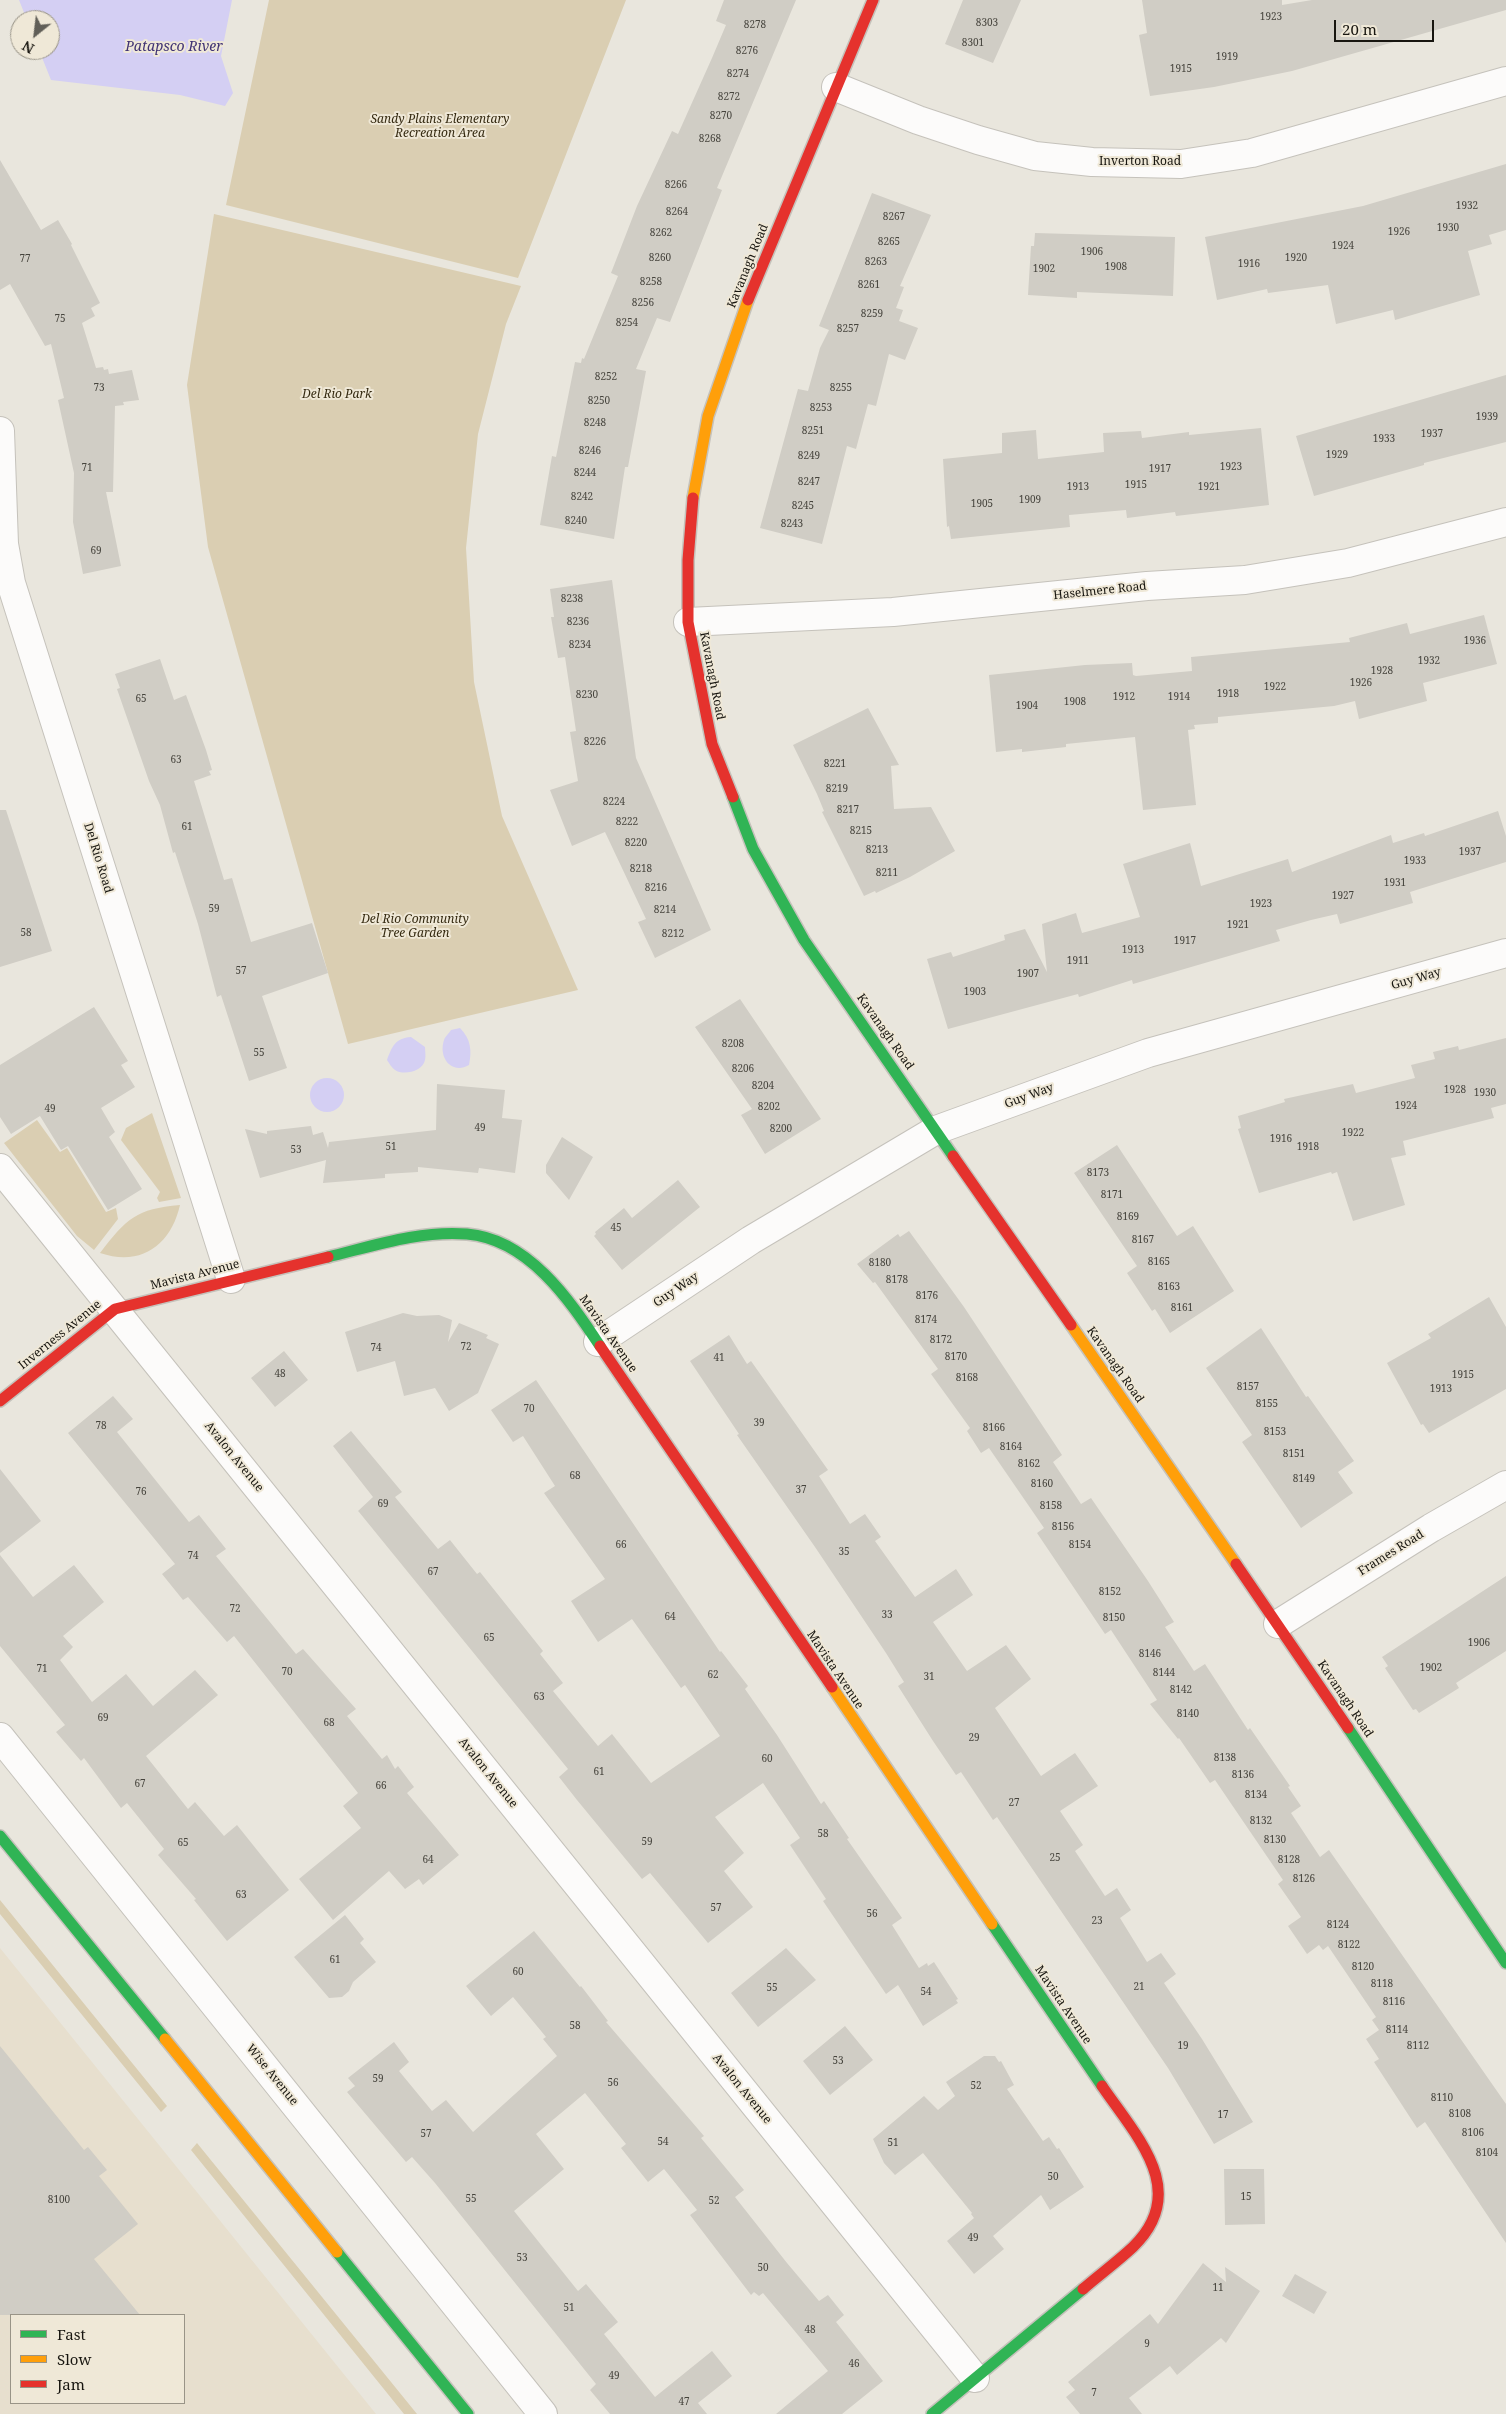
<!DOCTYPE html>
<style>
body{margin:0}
#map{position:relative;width:1506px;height:2414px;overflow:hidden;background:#e9e6dd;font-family:"Noto Serif",serif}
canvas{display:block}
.legend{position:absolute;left:10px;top:2314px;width:175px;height:90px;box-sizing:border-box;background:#efe8d7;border:1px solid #999487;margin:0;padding:6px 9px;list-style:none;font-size:15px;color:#181610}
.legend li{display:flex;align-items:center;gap:10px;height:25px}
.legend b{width:25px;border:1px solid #999487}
.north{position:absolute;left:10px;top:10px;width:50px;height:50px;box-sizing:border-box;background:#efe8d7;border:1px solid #999487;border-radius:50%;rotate:209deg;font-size:14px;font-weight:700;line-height:20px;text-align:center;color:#181610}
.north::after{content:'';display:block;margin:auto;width:18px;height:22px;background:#615f58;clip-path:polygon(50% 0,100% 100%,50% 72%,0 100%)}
.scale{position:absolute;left:1334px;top:20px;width:100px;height:22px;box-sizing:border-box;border:2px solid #181610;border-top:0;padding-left:6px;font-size:15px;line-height:18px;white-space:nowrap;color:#181610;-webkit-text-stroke:4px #efe8d7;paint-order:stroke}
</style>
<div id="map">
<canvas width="1506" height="2414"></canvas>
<ul class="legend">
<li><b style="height:6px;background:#30b455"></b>Fast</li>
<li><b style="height:6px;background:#ff9f0a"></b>Slow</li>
<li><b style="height:6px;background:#e5322d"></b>Jam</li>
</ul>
<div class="north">N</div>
<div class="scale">20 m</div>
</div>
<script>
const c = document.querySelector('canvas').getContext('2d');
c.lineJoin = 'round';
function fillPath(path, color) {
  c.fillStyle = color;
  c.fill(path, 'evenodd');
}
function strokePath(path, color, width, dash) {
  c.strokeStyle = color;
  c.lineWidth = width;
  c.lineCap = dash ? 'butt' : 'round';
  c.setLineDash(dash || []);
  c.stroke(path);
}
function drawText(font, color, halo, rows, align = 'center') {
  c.font = font + ' "Noto Serif",serif';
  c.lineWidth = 4;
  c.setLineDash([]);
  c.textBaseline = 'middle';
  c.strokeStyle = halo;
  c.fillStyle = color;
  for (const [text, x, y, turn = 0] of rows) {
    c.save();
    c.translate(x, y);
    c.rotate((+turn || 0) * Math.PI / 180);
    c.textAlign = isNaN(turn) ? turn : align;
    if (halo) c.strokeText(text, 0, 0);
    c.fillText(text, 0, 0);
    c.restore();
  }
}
fillPath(new Path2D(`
 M0,1948L376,2414H0ZM11,2315H184V2403H11Z`), '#e7dfce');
fillPath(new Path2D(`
 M269,0H626L518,278L226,205Z
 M214,214L521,286L506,324L478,434L466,548L474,682L502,816L578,990L348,1044L208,547L187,385Z
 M152,1113L181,1198L159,1202L157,1198L160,1192L121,1140L126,1128Z
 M37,1120L60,1152L67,1148L106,1212L116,1208L118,1219L94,1250L77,1236L4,1143Z
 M180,1205C171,1245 141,1267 100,1253C127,1218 136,1209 180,1205Z
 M0,1900L167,2106L161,2112L0,1914Z
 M197,2143L417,2414H404L191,2150Z`), '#daceb2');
fillPath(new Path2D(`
 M19,0H232L221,56L233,93L225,106L180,95L51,80L39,50H50V20H27Z
 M460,1028C471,1039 472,1051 469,1065C452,1075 438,1058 444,1040C445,1037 449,1033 451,1030Z
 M411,1037L425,1047C425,1051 426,1056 425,1060C423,1071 404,1076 395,1070C392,1068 389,1063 387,1060C392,1047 395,1038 411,1037Z
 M310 1095a17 17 0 1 1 34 0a17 17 0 1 1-34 0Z`), '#d4cff3');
fillPath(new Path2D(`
 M724,0H796L717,188L722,190L670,322L657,318L636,369L646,371L628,467H625L614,539L540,525L552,456L556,457L575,362L581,363L582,358L584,359L618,276L611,273L637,206L672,131L678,134L712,58L726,25L716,21Z
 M963,0H1021L993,63L945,44Z
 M1142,0H1282V5L1312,0H1506V10L1292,71L1214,87L1150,96L1139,35L1147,33Z
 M0,160L41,230L58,220L72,244L71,245L100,303L91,308L95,316L82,323L96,368L103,367L104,370L108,369L109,374L132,370L139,400L123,402L124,405L115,406L113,492H106L121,566L83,574L73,522L74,473L58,400L64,398L51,344L45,346L10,284L0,290Z
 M1506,164V230L1489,235L1492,244L1468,251L1480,295L1395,320L1393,310L1336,324L1328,285L1268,293L1267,289L1217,300L1205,237L1363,206Z
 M872,193L931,215L900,286L904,287L896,308L903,310L899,321L918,328L905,360L889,354L876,406L868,404L856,449L847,446L822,544L760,528L798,389L808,391L820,348L829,330L819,326Z
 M1035,233L1175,237L1173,296L1077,292V298L1028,295L1031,246H1034Z
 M1506,375V442L1424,463V465L1314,496L1296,436Z
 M1261,428L1269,505L1176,516L1175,512L1127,518L1126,510L1069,515L1070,527L951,539L949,526L947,527L943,459L1002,453V433L1036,430L1038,459L1104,452L1103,433L1141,431L1142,438L1189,432V435Z
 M612,580L636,758L711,930L655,958L638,922L646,919L605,832L572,846L550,790L578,781L570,732L576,731L565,657L558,658L551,617H554L550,589Z
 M1484,615L1497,664L1423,683L1427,701L1359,719L1355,701L1334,706L1218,717V723L1194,725L1195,729L1188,730L1196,805L1143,810L1135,737L1066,744V747L1022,752V749L996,752L989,675L1085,665L1132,663L1133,675L1136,676L1192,671L1191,657L1350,642L1349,638L1407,623L1410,634Z
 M160,659L174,700L186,695L206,750L212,770L209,771L211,775L194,781L224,880L232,878L251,942L312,923L328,973L262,996L287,1068L249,1081L221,995L217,997L198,924L175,852L173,853L160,805L149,781L117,689L120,688L115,674Z
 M868,708L899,765L891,766L894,809L931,807L955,851L910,877L876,893L875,891L864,896L822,812L824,811L817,794L793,745Z
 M0,810H6L52,951L0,967Z
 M1498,811L1506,836V862L1410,892L1413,903L1340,924L1337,914L1311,920L1276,930L1280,941L1133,984L1132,980L1079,997L1078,994L948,1029L927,959L951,952L953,957L1005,940L1004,935L1025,929L1047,972L1042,924L1076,913L1082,933L1140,917L1123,864L1190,843L1201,886L1288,859L1292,872L1391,835L1393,843L1424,833L1425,836Z
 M740,999L821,1119L765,1154L741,1115L752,1109L695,1027Z
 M94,1007L128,1061L121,1065L135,1087L101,1108L115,1132L109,1137L142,1189L108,1210L68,1146L61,1150L40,1116L11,1134L0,1117V1065Z
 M1506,1038V1104L1491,1108L1494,1118L1403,1141L1406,1155L1391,1158L1405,1205L1353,1221L1337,1172L1332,1174L1331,1172L1259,1193L1238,1129L1241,1128L1238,1116L1285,1102L1284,1099L1353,1084L1356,1093L1415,1078L1411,1065L1435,1059L1433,1052L1458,1046L1459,1050Z
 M437,1084L505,1090L502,1118L522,1120L515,1173L479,1168L478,1173L418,1167V1172L385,1174V1178L323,1183L326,1160L260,1178L245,1129L267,1134V1131L311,1126L313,1135L323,1132L328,1148L329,1142L436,1130Z
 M562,1137L593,1157L569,1200L546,1173V1165Z
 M1117,1145L1177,1236L1193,1226L1234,1291L1170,1333L1155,1309L1152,1311L1127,1273L1137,1266L1074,1173Z
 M678,1180L700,1207L622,1270L594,1236L596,1234L595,1232L624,1208L632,1218Z
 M909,1231L964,1307L1062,1455L1053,1462L1081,1504L1091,1498L1148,1581L1174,1622L1165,1627L1194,1671L1205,1664L1248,1730L1250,1728L1290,1786L1288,1787L1301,1806L1291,1813L1320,1857L1329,1850L1506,2104V2243L1425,2122L1417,2128L1374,2062L1379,2059L1366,2039L1379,2030L1372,2020L1376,2017L1328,1946L1323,1950L1319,1945L1307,1954L1288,1926L1301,1917L1278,1884L1283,1880L1215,1780L1210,1783L1179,1738L1178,1739L1150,1704L1157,1700L1111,1630L1105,1634L1037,1533L1044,1528L989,1448L981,1453L967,1431L970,1428L931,1374L938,1369L875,1282L873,1283L857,1264L898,1234L900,1237Z
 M1489,1297L1506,1327V1389L1429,1433L1423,1424L1421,1425L1387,1363L1431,1338L1428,1334Z
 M403,1313L417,1316L439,1315L452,1320L448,1342L459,1323L488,1335L486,1338L499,1344L478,1393L449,1411L435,1388L404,1396L395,1361L357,1372L345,1332Z
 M1261,1328L1306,1397L1308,1396L1354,1461L1338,1472L1353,1493L1301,1528L1242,1442L1252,1435L1206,1368Z
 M729,1335L747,1364L751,1361L828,1470L819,1476L850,1524L865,1514L881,1537L875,1541L915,1597L956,1569L973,1595L933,1622L967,1671L1006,1645L1031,1679L995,1708L1041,1776L1075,1753L1098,1786L1060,1811L1083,1845L1075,1851L1105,1896L1117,1888L1131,1910L1120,1918L1147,1962L1161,1953L1176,1974L1164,1983L1202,2039L1253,2122L1214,2144L1168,2068L997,1817L993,1820L961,1772L956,1775L933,1741L898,1686L904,1682L886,1653L815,1547L737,1435L739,1434L690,1361Z
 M284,1351L308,1380L275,1407L251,1378Z
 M536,1380L720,1652L721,1651L748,1686L745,1689L777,1735L821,1804L824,1801L849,1838L847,1839L902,1918L892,1925L919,1968L927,1963L928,1966L934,1962L958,1999L956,2000L958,2003L923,2026L898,1985L886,1994L823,1901L826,1899L790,1845L800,1838L763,1783L715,1817L744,1853L724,1871L753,1907L708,1943L650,1873L642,1879L577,1800L559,1777L568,1769L359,1512L358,1511L373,1497L333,1446L351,1431L402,1492L395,1497L438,1549L450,1540L477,1574L480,1572L543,1651L540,1654L563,1683L553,1691L598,1746L612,1734L651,1783L720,1736L685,1685L681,1688L632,1619L598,1642L571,1601L605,1579L544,1493L555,1486L523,1436L513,1442L491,1410Z
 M113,1396L133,1419L117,1432L189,1522L199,1515L226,1549L216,1556L296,1654L303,1649L356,1709L347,1716L382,1759L387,1755L395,1769L398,1766L414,1787L407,1793L459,1855L423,1885L419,1879L405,1889L389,1871L333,1920L299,1879L361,1828L343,1806L358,1793L234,1636L227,1642L188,1597L183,1600L162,1574L175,1564L68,1433Z
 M0,1469L41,1521L0,1553Z
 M0,1555L33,1597L74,1565L104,1602L63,1636L73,1647L60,1660L92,1702L126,1674L153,1706L195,1670L218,1695L146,1756L188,1809L195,1802L224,1836L237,1825L289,1890L227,1941L194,1900L196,1899L158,1855L164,1849L127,1803L121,1808L84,1758L81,1761L56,1732L65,1725L0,1646Z
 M1506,1576V1651L1456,1683L1459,1688L1419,1713L1416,1709L1413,1710L1385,1668L1388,1666L1382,1657Z
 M345,1915L364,1939L360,1943L376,1962L353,1982L349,1991L342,1997L329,1998L294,1957Z
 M534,1931L580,1987L581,1986L608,2021L606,2022L704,2136L701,2138L744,2190L735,2197L787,2263L819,2301L828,2295L844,2315L836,2322L883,2381L842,2414H776L828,2371L763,2293L759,2296L754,2292L751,2295L690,2215L697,2210L664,2169L648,2182L621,2148L626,2144L585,2093L536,2134L564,2169L514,2211L578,2291L586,2284L618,2322L604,2334L655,2397L712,2351L732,2376L698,2403L707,2414H610L590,2390L596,2384L435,2183L412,2157L406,2162L347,2092L355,2086L348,2078L394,2042L409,2062L399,2071L432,2111L446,2100L473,2132L557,2056L543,2039L546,2037L513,1997L491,2016L466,1986Z
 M786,1948L816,1980L758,2027L731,1993Z
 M845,2026L873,2060L830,2095L803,2061Z
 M0,2046L84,2150L88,2147L107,2170L99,2176L138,2224L94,2259L140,2315H0Z
 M984,2056H995L999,2062L1001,2061L1014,2085L1007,2089L1043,2141L1049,2137L1057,2149L1059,2148L1084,2187L1050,2210L1041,2195L993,2236L1004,2249L974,2274L947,2241L974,2218L971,2214L972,2213L923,2153L895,2175L884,2163L873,2139L924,2096L938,2110L955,2096L946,2082Z
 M1224,2169H1264L1265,2224L1225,2225Z
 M1203,2263L1226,2282L1225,2267L1260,2291L1226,2343L1221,2338L1177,2375L1170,2366L1129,2398L1142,2414H1080L1066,2397L1075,2390L1068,2382L1150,2314L1158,2324Z
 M1295,2274L1327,2292L1314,2314L1282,2296Z`), '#d0cdc5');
const street = new Path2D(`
 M836,87L918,120L978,140L1035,156L1092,162L1181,164L1252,153L1506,81
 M0,431L4,544L11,583L231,1279
 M688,622L893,612L1147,586L1245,580L1348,563L1506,522
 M0,1168L975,2378
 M598,1342L751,1240L936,1130L1148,1053L1506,953
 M1278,1624L1431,1528L1506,1485
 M0,1737L543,2414`);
const fast = new Path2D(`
 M733,797L753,849L804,940L953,1156
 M328,1257C373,1246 421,1230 467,1234C528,1239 569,1299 600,1346
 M1348,1728L1506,1963
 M0,1836L165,2039
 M992,1924L1102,2086
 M337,2252L468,2414
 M932,2414L1083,2289`);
const slow = new Path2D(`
 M693,498L708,416L748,300
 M1071,1325L1236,1564
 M832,1687L992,1924
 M165,2039L337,2252`);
const jam = new Path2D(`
 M748,300L873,0
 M693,498L688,560V622L712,744L733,797
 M953,1156L1071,1325
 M600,1346L832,1687
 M0,1401L115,1309L328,1257
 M1236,1564L1348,1728
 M1083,2289C1099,2275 1117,2262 1133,2247C1191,2191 1136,2136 1102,2086`);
strokePath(street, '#c5c2bb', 30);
strokePath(fast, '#c5c2bb', 14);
strokePath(slow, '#c5c2bb', 14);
strokePath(jam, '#c5c2bb', 14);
strokePath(street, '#fcfbfa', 28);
strokePath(fast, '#30b455', 11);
strokePath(slow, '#ff9f0a', 11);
strokePath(jam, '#e5322d', 11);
drawText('10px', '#46443d', null, [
 ["1923",1271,17],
 ["8303",987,23],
 ["8278",755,25],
 ["8301",973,43],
 ["8276",747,51],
 ["1919",1227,57],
 ["1915",1181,69],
 ["8274",738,74],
 ["8272",729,97],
 ["8270",721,116],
 ["8268",710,139],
 ["8266",676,185],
 ["1932",1467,206],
 ["8264",677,212],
 ["8267",894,217],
 ["1930",1448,228],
 ["1926",1399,232],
 ["8262",661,233],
 ["8265",889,242],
 ["1924",1343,246],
 ["1906",1092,252],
 ["8260",660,258],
 ["1920",1296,258],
 ["77",25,259],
 ["8263",876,262],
 ["1916",1249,264],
 ["1908",1116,267],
 ["1902",1044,269],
 ["8258",651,282],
 ["8261",869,285],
 ["8256",643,303],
 ["8259",872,314],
 ["75",60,319],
 ["8254",627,323],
 ["8257",848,329],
 ["8252",606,377],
 ["73",99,388],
 ["8255",841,388],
 ["8250",599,401],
 ["8253",821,408],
 ["1939",1487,417],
 ["8248",595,423],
 ["8251",813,431],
 ["1937",1432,434],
 ["1933",1384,439],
 ["8246",590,451],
 ["1929",1337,455],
 ["8249",809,456],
 ["1923",1231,467],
 ["71",87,468],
 ["1917",1160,469],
 ["8244",585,473],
 ["8247",809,482],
 ["1915",1136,485],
 ["1913",1078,487],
 ["1921",1209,487],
 ["8242",582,497],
 ["1909",1030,500],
 ["1905",982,504],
 ["8245",803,506],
 ["8240",576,521],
 ["8243",792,524],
 ["69",96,551],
 ["8238",572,599],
 ["8236",578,622],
 ["1936",1475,641],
 ["8234",580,645],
 ["1932",1429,661],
 ["1928",1382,671],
 ["1926",1361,683],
 ["1922",1275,687],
 ["1918",1228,694],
 ["8230",587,695],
 ["1912",1124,697],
 ["1914",1179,697],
 ["65",141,699],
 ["1908",1075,702],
 ["1904",1027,706],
 ["8226",595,742],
 ["63",176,760],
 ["8221",835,764],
 ["8219",837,789],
 ["8224",614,802],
 ["8217",848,810],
 ["8222",627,822],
 ["61",187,827],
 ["8215",861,831],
 ["8220",636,843],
 ["8213",877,850],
 ["1937",1470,852],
 ["1933",1415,861],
 ["8218",641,869],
 ["8211",887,873],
 ["1931",1395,883],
 ["8216",656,888],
 ["1927",1343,896],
 ["1923",1261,904],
 ["59",214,909],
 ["8214",665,910],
 ["1921",1238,925],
 ["58",26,933],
 ["8212",673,934],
 ["1917",1185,941],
 ["1913",1133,950],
 ["1911",1078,961],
 ["57",241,971],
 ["1907",1028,974],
 ["1903",975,992],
 ["8208",733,1044],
 ["55",259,1053],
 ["8206",743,1069],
 ["8204",763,1086],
 ["1928",1455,1090],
 ["1930",1485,1093],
 ["1924",1406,1106],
 ["8202",769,1107],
 ["49",50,1109],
 ["49",480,1128],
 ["8200",781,1129],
 ["1922",1353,1133],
 ["1916",1281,1139],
 ["51",391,1147],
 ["1918",1308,1147],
 ["53",296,1150],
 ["8173",1098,1173],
 ["8171",1112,1195],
 ["8169",1128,1217],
 ["45",616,1228],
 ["8167",1143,1240],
 ["8165",1159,1262],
 ["8180",880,1263],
 ["8178",897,1280],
 ["8163",1169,1287],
 ["8176",927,1296],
 ["8161",1182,1308],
 ["8174",926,1320],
 ["8172",941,1340],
 ["72",466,1347],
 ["74",376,1348],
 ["8170",956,1357],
 ["41",719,1358],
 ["48",280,1374],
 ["1915",1463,1375],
 ["8168",967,1378],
 ["8157",1248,1387],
 ["1913",1441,1389],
 ["8155",1267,1404],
 ["70",529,1409],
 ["39",759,1423],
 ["78",101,1426],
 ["8166",994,1428],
 ["8153",1275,1432],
 ["8164",1011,1447],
 ["8151",1294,1454],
 ["8162",1029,1464],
 ["68",575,1476],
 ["8149",1304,1479],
 ["8160",1042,1484],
 ["37",801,1490],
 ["76",141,1492],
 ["69",383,1504],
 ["8158",1051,1506],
 ["8156",1063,1527],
 ["66",621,1545],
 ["8154",1080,1545],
 ["35",844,1552],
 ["74",193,1556],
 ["67",433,1572],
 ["8152",1110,1592],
 ["72",235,1609],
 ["33",887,1615],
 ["64",670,1617],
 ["8150",1114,1618],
 ["65",489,1638],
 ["1906",1479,1643],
 ["8146",1150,1654],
 ["1902",1431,1668],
 ["71",42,1669],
 ["70",287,1672],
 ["8144",1164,1673],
 ["62",713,1675],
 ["31",929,1677],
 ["8142",1181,1690],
 ["63",539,1697],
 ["8140",1188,1714],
 ["69",103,1718],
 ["68",329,1723],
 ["29",974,1738],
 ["8138",1225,1758],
 ["60",767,1759],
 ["61",599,1772],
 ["8136",1243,1775],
 ["67",140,1784],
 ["66",381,1786],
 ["8134",1256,1795],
 ["27",1014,1803],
 ["8132",1261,1821],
 ["58",823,1834],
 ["8130",1275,1840],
 ["59",647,1842],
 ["65",183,1843],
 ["25",1055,1858],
 ["64",428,1860],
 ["8128",1289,1860],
 ["8126",1304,1879],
 ["63",241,1895],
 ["57",716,1908],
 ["56",872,1914],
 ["23",1097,1921],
 ["8124",1338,1925],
 ["8122",1349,1945],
 ["61",335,1960],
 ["8120",1363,1967],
 ["60",518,1972],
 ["8118",1382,1984],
 ["21",1139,1987],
 ["55",772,1988],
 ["54",926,1992],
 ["8116",1394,2002],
 ["58",575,2026],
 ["8114",1397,2030],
 ["19",1183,2046],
 ["8112",1418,2046],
 ["53",838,2061],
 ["59",378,2079],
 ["56",613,2083],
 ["52",976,2086],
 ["8110",1442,2098],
 ["8108",1460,2114],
 ["17",1223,2115],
 ["8106",1473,2133],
 ["57",426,2134],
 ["54",663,2142],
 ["51",893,2143],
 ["8104",1487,2153],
 ["50",1053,2177],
 ["15",1246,2197],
 ["55",471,2199],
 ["8100",59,2200],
 ["52",714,2201],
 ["49",973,2238],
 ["53",522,2258],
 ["50",763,2268],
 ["11",1218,2288],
 ["51",569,2308],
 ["48",810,2330],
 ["9",1147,2344],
 ["46",854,2364],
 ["49",614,2376],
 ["7",1094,2393],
 ["47",684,2402]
]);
drawText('italic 12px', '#352a11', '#efe8d7', [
 ["Sandy Plains Elementary",440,120],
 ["Recreation Area",440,134],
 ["Del Rio Park",337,395],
 ["Del Rio Community",415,920],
 ["Tree Garden",415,934]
]);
drawText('12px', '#181610', '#efe8d7', [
 ["Inverton Road",1140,162],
 ["Kavanagh Road",748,266,-68],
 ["Haselmere Road",1100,591,-6],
 ["Kavanagh Road",712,676,79],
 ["Del Rio Road",98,858,73],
 ["Guy Way",1416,979,-16],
 ["Kavanagh Road",885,1032,55],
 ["Guy Way",1029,1096,-20],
 ["Mavista Avenue",195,1275,-14],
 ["Guy Way",676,1290,-34],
 ["Mavista Avenue",608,1334,55],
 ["Inverness Avenue",60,1335,-39],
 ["Kavanagh Road",1115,1365,55],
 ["Avalon Avenue",234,1457,51],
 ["Frames Road",1391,1553,-32],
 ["Mavista Avenue",835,1670,56],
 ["Kavanagh Road",1345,1699,56],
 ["Avalon Avenue",488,1773,51],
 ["Mavista Avenue",1063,2005,56],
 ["Wise Avenue",272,2075,51],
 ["Avalon Avenue",742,2089,51]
]);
drawText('italic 14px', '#403374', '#efe8d7', [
 ["Patapsco River",174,47]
]);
</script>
